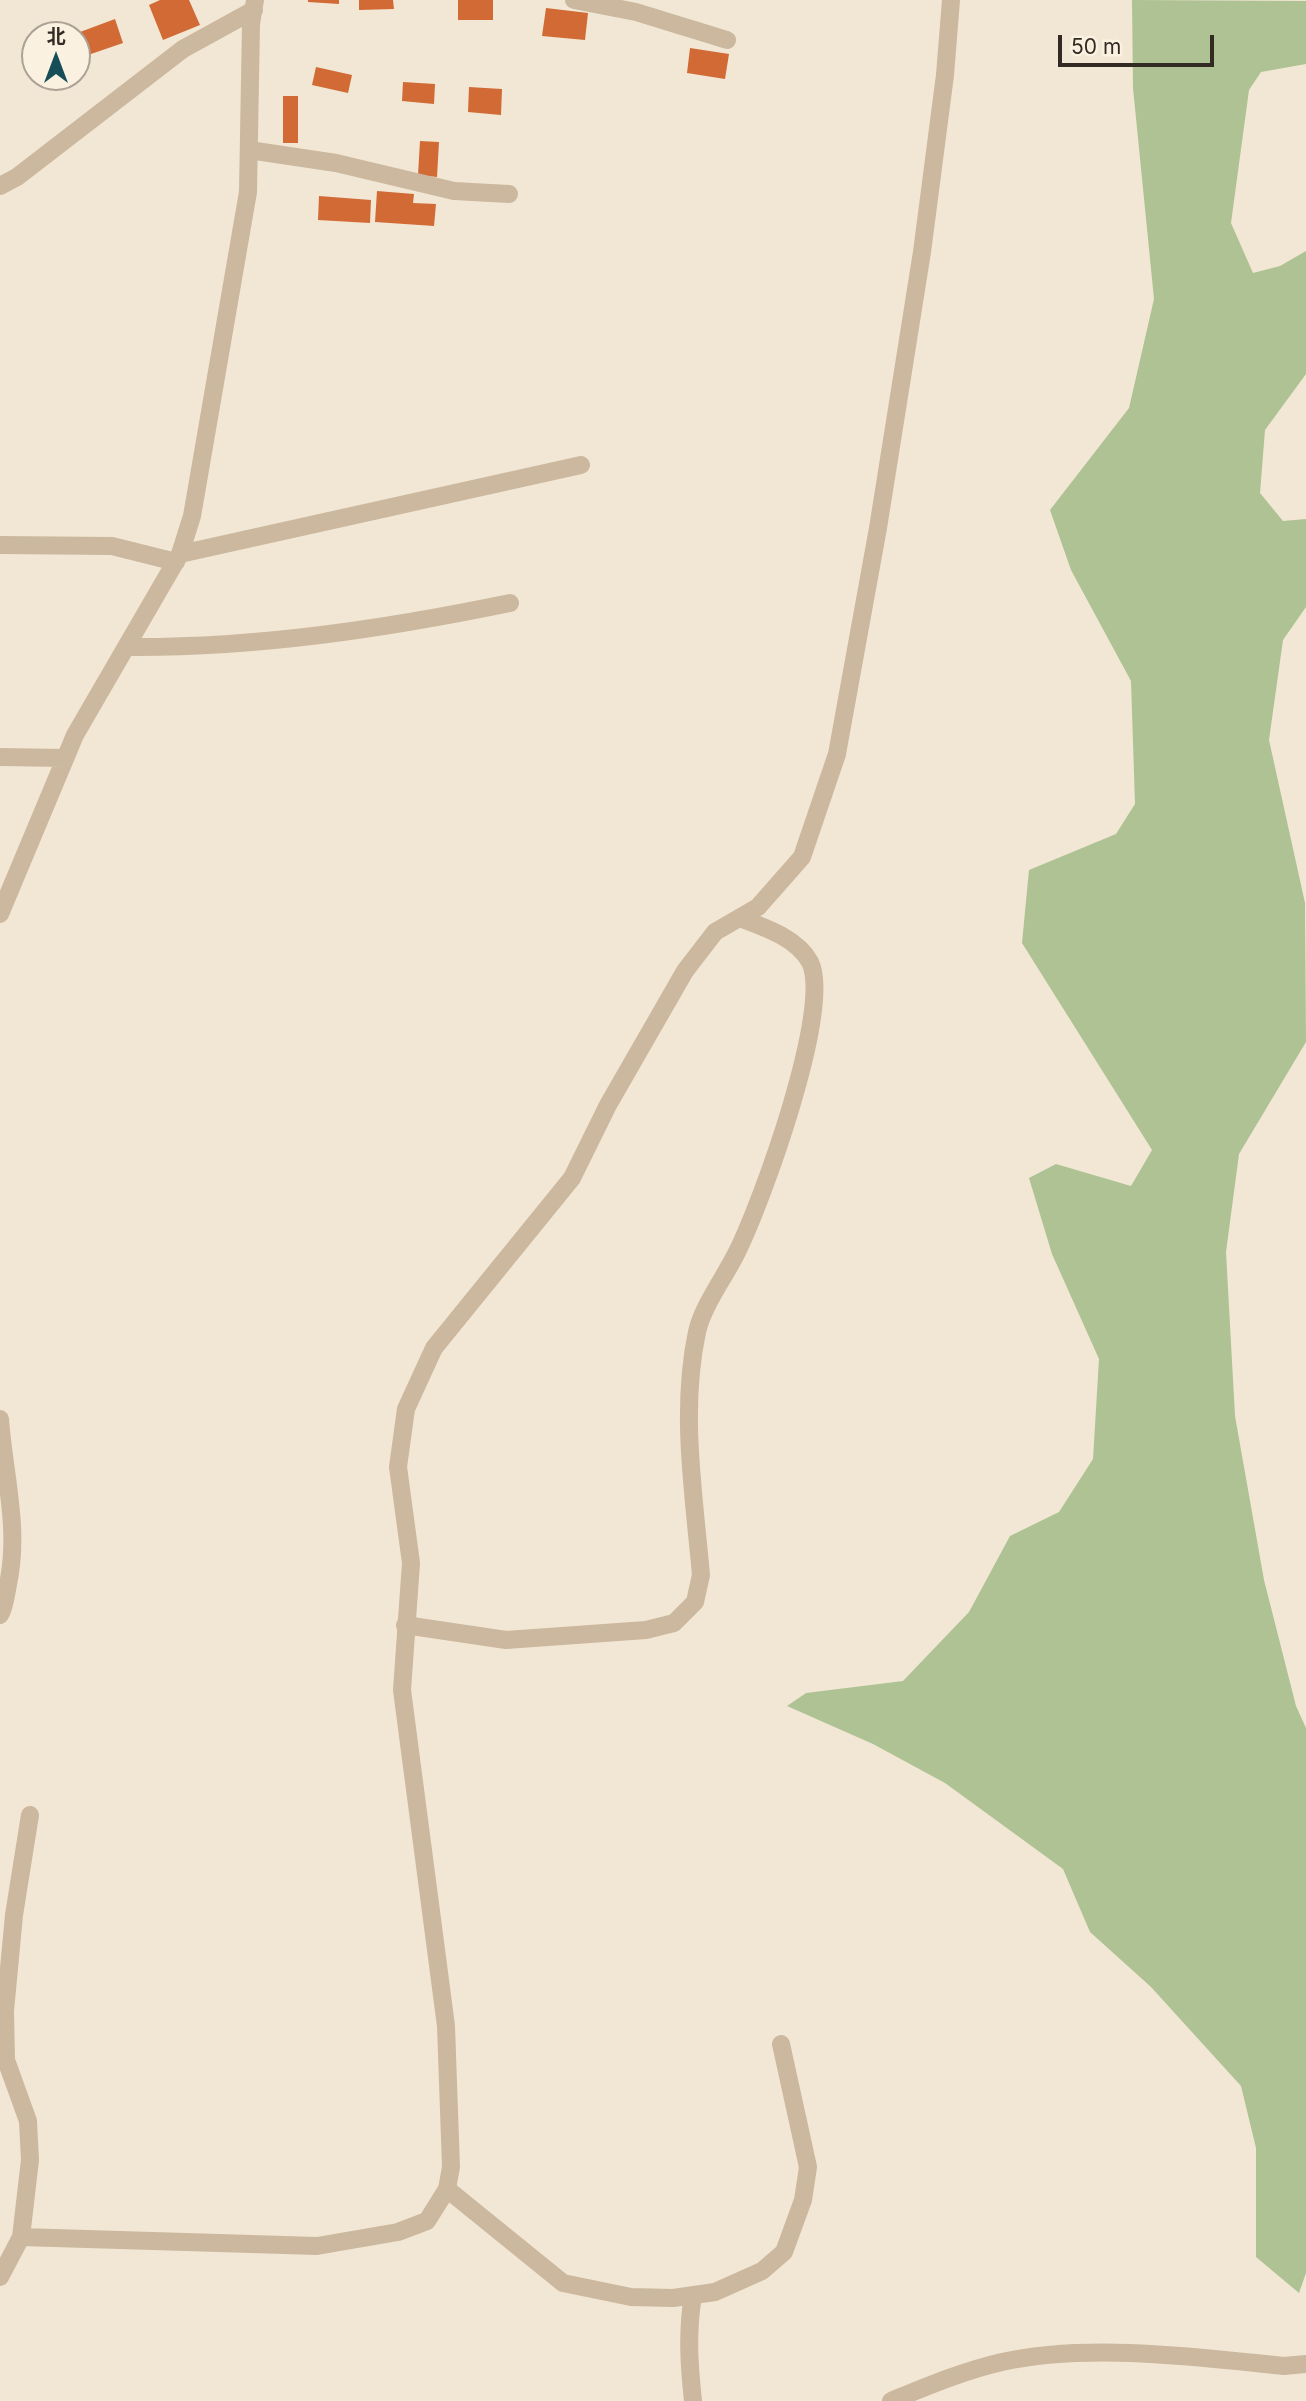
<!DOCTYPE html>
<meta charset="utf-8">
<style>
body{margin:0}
#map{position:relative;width:1306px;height:2401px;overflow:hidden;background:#f2e7d4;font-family:Inter,"Noto Sans SC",sans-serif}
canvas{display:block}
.north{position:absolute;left:21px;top:21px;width:70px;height:70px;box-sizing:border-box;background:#faf1e0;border:2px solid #aba195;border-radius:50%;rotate:0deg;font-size:19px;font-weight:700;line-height:28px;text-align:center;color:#342a24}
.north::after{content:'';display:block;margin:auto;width:24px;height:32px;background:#164d58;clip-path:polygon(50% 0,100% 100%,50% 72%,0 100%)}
.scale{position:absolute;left:1058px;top:35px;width:156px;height:32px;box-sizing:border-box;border:4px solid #342a24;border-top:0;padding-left:9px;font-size:21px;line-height:24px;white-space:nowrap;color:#342a24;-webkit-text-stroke:5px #faf1e0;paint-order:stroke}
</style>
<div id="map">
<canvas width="1306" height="2401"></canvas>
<div class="north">北</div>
<div class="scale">50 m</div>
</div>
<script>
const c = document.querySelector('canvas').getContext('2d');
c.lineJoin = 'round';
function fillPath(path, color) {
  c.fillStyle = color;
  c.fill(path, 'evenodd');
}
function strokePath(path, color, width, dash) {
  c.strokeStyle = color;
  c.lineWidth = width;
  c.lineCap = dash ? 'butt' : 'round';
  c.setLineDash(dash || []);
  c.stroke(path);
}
fillPath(new Path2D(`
 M1132,0L1306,1V64L1261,72L1249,90L1231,223L1253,273L1280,266L1306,251V374L1265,430L1260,493L1283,521L1306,519V607L1283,640L1269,740L1305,903L1306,1042L1239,1154L1226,1252L1235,1416L1264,1580L1296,1706L1306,1728V2273L1299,2293L1256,2257V2148L1241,2086L1151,1987L1090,1932L1063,1869L945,1783L873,1744L787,1706L806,1693L903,1681L969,1612L1010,1536L1059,1512L1093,1459L1099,1359L1052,1254L1029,1178L1056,1164L1131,1186L1152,1150L1022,943L1029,870L1116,834L1135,804L1131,681L1071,570L1050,510L1129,408L1154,299L1133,88Z`), '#aec293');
fillPath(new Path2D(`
 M160,0H189L200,25L163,40L149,5Z
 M308,0H339V4L308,2Z
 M359,0H393L394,9L359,10Z
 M458,0H493V20H458Z
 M546,8L588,13L585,40L542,36Z
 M115,19L123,43L88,55L80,32Z
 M690,48L729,54L725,79L687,73Z
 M316,67L352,75L348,93L312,85Z
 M403,82L435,84L434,104L402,101Z
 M469,87L502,89L501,115L468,112Z
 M283,96H298V143H283Z
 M420,141L439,142L437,177L418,175Z
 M377,191L414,194L413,203L436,204L434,226L375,222Z
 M319,196L371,200L370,223L318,220Z`), '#d16a34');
strokePath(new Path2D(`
 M574,0L636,12L727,40
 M249,150L336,163L454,191L509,194
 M0,186L17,177L183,49L254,10
 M0,545L112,546L176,562
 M180,554L581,465
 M127,647C256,648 384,629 510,603
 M0,757L65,758
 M0,914L75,735L180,554L192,516L248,192L251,24L255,0
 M0,1419C4,1475 20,1528 8,1584C6,1594 5,1606 0,1615
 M405,1625L506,1640L646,1630L674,1623L695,1602L701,1575C694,1495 680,1411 697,1332C703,1305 725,1277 737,1252C761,1204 833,1008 810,962C797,938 764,927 740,918
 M447,2189L563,2283L631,2297L673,2298L715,2292L762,2271L784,2252L803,2200L808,2167L781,2044
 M21,2237L30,2160L28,2121L6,2060L5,2011L14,1915L30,1815
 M0,2277L21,2237L317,2246L398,2232L427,2221L447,2189L451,2167L446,2026L402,1690L411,1563L398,1467L406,1409L434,1348L572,1178L608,1105L685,971L715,932L758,907L802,857L837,754L878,528L922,252L945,75L951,0
 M693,2401C689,2364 687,2332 693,2295
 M891,2401C928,2386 963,2371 1002,2362C1089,2343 1196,2357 1284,2366L1306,2364`), '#cbb89f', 18);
</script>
